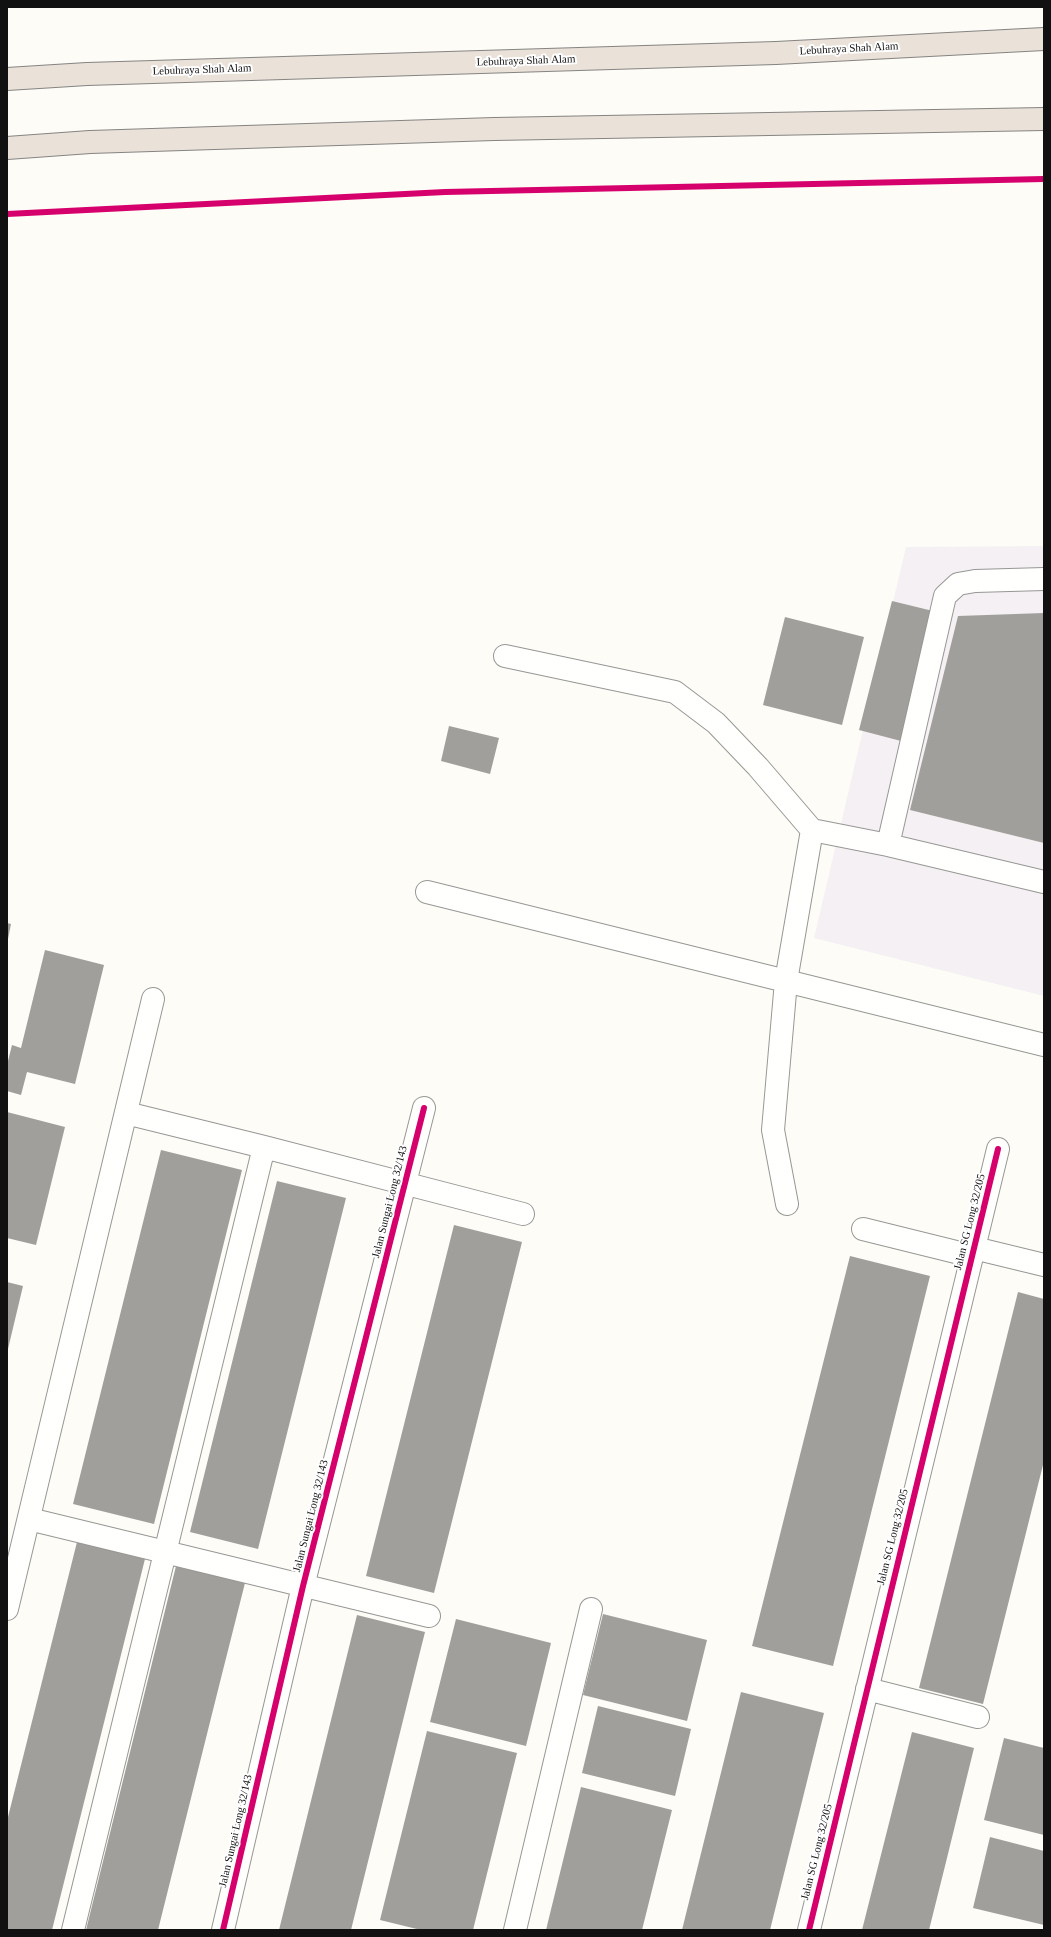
<!DOCTYPE html>
<style>
body{margin:0}
#map{position:relative;width:1051px;height:1937px;overflow:hidden;background:#fdfcf7;font-family:Georgia,serif}
canvas{display:block}
.frame{position:absolute;inset:0;border:8px solid #111;pointer-events:none}
</style>
<div id="map">
<canvas width="1051" height="1937"></canvas>
<div class="frame"></div>
</div>
<script>
const c = document.querySelector('canvas').getContext('2d');
c.lineJoin = 'round';
function fillPath(path, color) {
  c.fillStyle = color;
  c.fill(path, 'evenodd');
}
function strokePath(path, color, width, dash) {
  c.strokeStyle = color;
  c.lineWidth = width;
  c.lineCap = dash ? 'butt' : 'round';
  c.setLineDash(dash || []);
  c.stroke(path);
}
function drawText(font, color, halo, rows, align = 'center') {
  c.font = font + ' Georgia,serif';
  c.lineWidth = 4;
  c.setLineDash([]);
  c.textBaseline = 'middle';
  c.strokeStyle = halo;
  c.fillStyle = color;
  for (const [text, x, y, turn = 0] of rows) {
    c.save();
    c.translate(x, y);
    c.rotate((+turn || 0) * Math.PI / 180);
    c.textAlign = isNaN(turn) ? turn : align;
    if (halo) c.strokeText(text, 0, 0);
    c.fillText(text, 0, 0);
    c.restore();
  }
}
fillPath(new Path2D(`
 M1044,546V996L814,938L906,547Z`), '#f5f0f3');
fillPath(new Path2D(`
 M892,601L933,611L901,741L859,730Z
 M1044,613V843L910,810L958,616Z
 M785,617L864,637L842,725L763,705Z
 M449,726L499,738L490,774L441,761Z
 M7,923L11,924L8,939H7Z
 M45,950L104,965L75,1084L27,1072L21,1095L7,1091V1065L12,1045L21,1048Z
 M7,1112L65,1127L36,1245L7,1238Z
 M161,1150L242,1170L154,1524L73,1504Z
 M277,1181L346,1198L258,1549L190,1532Z
 M454,1225L522,1242L434,1593L366,1576Z
 M850,1256L930,1276L833,1666L752,1646Z
 M7,1282L23,1286L8,1349H7Z
 M1018,1292L1044,1299V1461L983,1704L919,1688Z
 M77,1542L145,1559L52,1930H7V1821Z
 M176,1566L245,1583L221,1678L158,1930H86Z
 M603,1614L707,1640L687,1721L583,1695Z
 M357,1615L425,1632L417,1664L351,1930H279Z
 M456,1619L551,1643L526,1746L430,1722Z
 M741,1692L824,1713L770,1930H682Z
 M598,1706L691,1729L675,1796L582,1773Z
 M427,1731L517,1753L473,1930H421L380,1920Z
 M912,1732L974,1748L946,1862L929,1930H862Z
 M1004,1738L1044,1748V1835L984,1820Z
 M581,1787L672,1810L642,1930H546Z
 M990,1837L1044,1851V1925L973,1908Z`), '#a19f9c');
const minor = new Path2D(`
 M505,656L675,692L716,723L758,767L812,830
 M888,845L945,596L958,584L975,581L1044,579
 M427,892L1044,1045
 M126,1113L264,1147L523,1214
 M787,1204L773,1130L786,981L812,830L888,845L1044,882
 M863,1229L972,1256
 M974,1248L1044,1265
 M29,1519L429,1616
 M7,1609L153,999
 M867,1689L978,1717
 M73,1930L264,1147
 M223,1930L303,1586L424,1108
 M515,1930L591,1609
 M809,1930L998,1149`);
const highway = new Path2D(`
 M7,79L87,74L776,53L1044,39
 M7,148L90,142L494,129L1044,119`);
strokePath(minor, '#979795', 24);
strokePath(highway, '#858482', 24);
strokePath(minor, '#fffffe', 22);
strokePath(highway, '#eae1d8', 22);
strokePath(new Path2D(`
 M7,214L445,192L1044,179
 M223,1930L303,1586L424,1108
 M809,1930L998,1149`), '#d6006c', 6);
drawText('11px', '#111', '#fff', [
 ["Lebuhraya Shah Alam",849,49,-3],
 ["Lebuhraya Shah Alam",526,61,-2],
 ["Lebuhraya Shah Alam",202,70,-2],
 ["Jalan Sungai Long 32/143",390,1202,-76],
 ["Jalan SG Long 32/205",970,1222,-76],
 ["Jalan Sungai Long 32/143",311,1516,-76],
 ["Jalan SG Long 32/205",893,1537,-76],
 ["Jalan Sungai Long 32/143",236,1831,-77],
 ["Jalan SG Long 32/205",817,1852,-76]
]);
</script>
